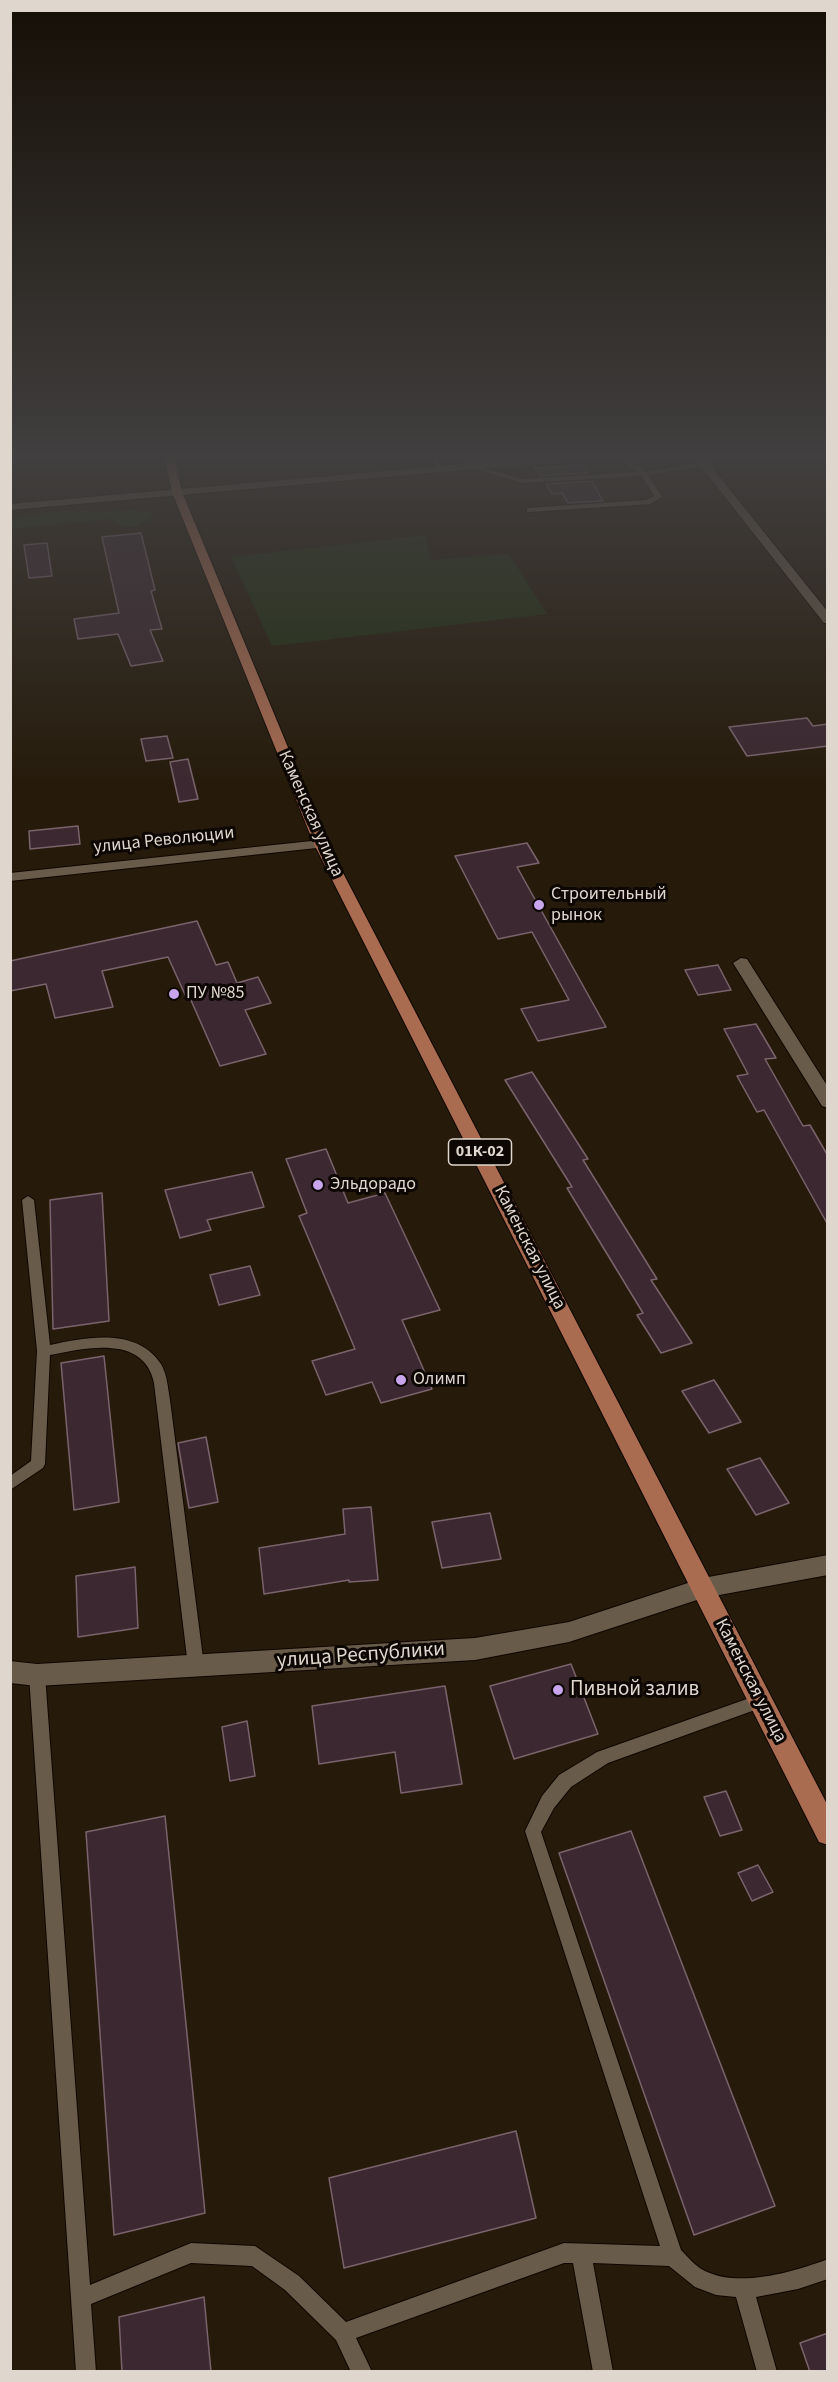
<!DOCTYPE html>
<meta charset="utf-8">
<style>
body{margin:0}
#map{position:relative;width:838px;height:2382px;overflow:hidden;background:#261b0b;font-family:"Source Sans 3",sans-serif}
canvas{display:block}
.frame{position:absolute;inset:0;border:12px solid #dfd7cd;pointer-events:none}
</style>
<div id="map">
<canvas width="838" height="2382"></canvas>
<div class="frame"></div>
</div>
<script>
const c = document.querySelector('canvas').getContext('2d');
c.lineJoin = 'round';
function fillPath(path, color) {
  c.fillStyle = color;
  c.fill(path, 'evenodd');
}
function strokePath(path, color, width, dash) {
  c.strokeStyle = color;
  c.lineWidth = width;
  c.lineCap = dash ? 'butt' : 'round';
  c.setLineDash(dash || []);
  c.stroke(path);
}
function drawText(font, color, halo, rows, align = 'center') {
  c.font = font + ' "Source Sans 3",sans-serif';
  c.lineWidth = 6;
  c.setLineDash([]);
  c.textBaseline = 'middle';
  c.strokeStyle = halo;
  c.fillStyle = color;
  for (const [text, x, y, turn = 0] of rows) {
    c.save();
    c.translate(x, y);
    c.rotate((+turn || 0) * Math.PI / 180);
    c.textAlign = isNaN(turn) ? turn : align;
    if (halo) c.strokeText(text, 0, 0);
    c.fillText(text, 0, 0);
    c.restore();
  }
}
fillPath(new Path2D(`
 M135,510L148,511L153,515C142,526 124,534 112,519L11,529V518L60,511Z
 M426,535L431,560L509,554L547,614L272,646L231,557Z`), '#222f12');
const building = new Path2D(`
 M584,465L588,473L540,476L535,468Z
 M592,481L603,501L568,503L562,493L552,494L546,484Z
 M141,533L155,590L151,591L162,629L150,630L163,661L131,666L118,634L78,639L74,619L119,613L102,537Z
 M47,543L52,576L29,578L24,545Z
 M807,718L813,726L828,724V746L747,756L729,727Z
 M167,736L173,758L146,761L141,739Z
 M188,759L198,799L179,802L170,762Z
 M78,826L80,844L30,849L29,831Z
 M527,843L539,863L517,867L606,1027L538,1041L521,1009L569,1000L532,932L498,939L455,856Z
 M197,921L216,965L228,962L237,983L258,977L271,1003L245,1010L266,1054L220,1066L190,998L187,999L168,957L102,971L113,1007L55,1018L46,984L10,991V961Z
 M718,965L731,990L698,995L685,970Z
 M756,1024L776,1058L765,1059L803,1126L810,1125L828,1156V1225L764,1110L757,1112L737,1076L748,1074L724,1029Z
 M532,1072L588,1159L583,1160L657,1279L651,1280L692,1343L661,1353L637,1315L643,1313L567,1188L572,1187L505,1080Z
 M326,1149L348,1203L385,1193L440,1310L402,1320L432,1389L381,1403L372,1382L326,1395L312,1361L355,1349L299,1216L307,1213L286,1159Z
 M252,1172L264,1207L207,1220L211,1230L180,1238L165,1190Z
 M102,1193L109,1321L53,1329L50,1200Z
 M250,1266L260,1295L219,1305L210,1275Z
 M104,1356L119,1502L74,1510L61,1363Z
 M714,1380L741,1422L709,1433L682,1391Z
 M206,1437L218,1502L189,1508L178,1443Z
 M760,1458L789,1503L756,1515L727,1469Z
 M371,1507L378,1580L349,1582V1580L264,1594L259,1548L345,1534L343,1509Z
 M490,1513L501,1559L442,1568L432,1522Z
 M135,1567L138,1628L78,1637L76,1576Z
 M571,1664L598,1734L514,1759L490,1686Z
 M445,1686L462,1784L401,1793L395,1752L319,1764L312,1706Z
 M247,1721L255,1776L230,1781L222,1727Z
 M726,1791L742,1830L720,1836L704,1797Z
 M165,1816L205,2213L114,2235L86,1832Z
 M631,1831L775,2206L694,2235L559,1853Z
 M758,1865L773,1892L752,1901L738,1873Z
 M516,2131L536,2218L344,2268L329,2178Z
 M204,2297L211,2372H122L119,2317Z
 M828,2333V2372H810L800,2343Z`);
fillPath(building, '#3c2830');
strokePath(building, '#7a636c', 1.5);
const lane = new Path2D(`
 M430,455H436L442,470H438Z
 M617,455H624L645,472L705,463L708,465L648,475L662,497L650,504L530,512H527V508L646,500L654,496L642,476L522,483L467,466L470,464L522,479L637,472Z
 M28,1196L34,1200L50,1345C86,1337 137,1327 161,1364C167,1374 168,1388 170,1400L204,1666L201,1671L196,1673L191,1671L188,1666L154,1383C144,1334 85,1348 50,1355L45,1464L43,1468L10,1490V1476L31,1461L37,1351L22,1200Z
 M37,1668L42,1670L45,1675L90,2285L191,2243L255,2246L299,2276L346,2322L564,2243L660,2246L525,1831L542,1796L559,1775L597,1752L761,1694L766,1696L769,1701L766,1706L608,1763L571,1787L554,1808L541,1832L681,2250C688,2257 696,2267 705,2271C739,2288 794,2272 828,2259V2279L798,2289L756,2297L777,2372H757L736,2297L716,2295L695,2287L669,2266L593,2263L613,2372H593L573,2263H564L356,2338L372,2372H351L336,2340L285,2290L252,2266L191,2263L91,2304L96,2372H76L29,1675L32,1670Z`);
const street = new Path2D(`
 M692,455H702L828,612V623H824Z
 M321,840L326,841L328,844L326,847L10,881V873Z
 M741,958L747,959L828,1087V1108L822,1106L733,963Z
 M828,1555V1575L703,1598L569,1642L475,1660L37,1686L10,1683V1661L37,1664L475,1638L569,1622L703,1578Z`);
const secondary = new Path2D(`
 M567,455H607L602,458L10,510V504Z`);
const primary = new Path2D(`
 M164,455H174L182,492L328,844L828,1806V1845L819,1842L314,844L172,492Z`);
strokePath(lane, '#0f0600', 2);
strokePath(street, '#0f0600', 2);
strokePath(secondary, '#0f0600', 2);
strokePath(primary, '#0f0600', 2);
fillPath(lane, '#685b49');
fillPath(street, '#685b49');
fillPath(secondary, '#685b49');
fillPath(primary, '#a96c51');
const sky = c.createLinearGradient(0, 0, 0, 788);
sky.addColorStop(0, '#150f06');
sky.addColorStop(0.58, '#413f3f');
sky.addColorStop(1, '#413f3f00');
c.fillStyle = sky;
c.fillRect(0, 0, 838, 788);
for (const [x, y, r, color] of [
 [539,905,6,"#c9a5ee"],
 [174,994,6,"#c9a5ee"],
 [318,1185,6,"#c9a5ee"],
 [401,1380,6,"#c9a5ee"],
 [558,1690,6,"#c9a5ee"]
]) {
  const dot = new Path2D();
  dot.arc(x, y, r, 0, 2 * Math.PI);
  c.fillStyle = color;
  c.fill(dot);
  strokePath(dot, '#0c0703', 2);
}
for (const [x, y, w] of [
 [480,1152,63]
]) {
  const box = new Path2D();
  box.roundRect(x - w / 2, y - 13, w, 26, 4.5);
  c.fillStyle = '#0c0703';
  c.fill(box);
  strokePath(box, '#dfd7cd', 1.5);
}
drawText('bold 16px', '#dfd7cd', null, [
 ["01К-02",480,1152]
]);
drawText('18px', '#dfd7cd', '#0c0703', [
 ["Каменская улица",310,814,66],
 ["улица Революции",164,841,-6],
 ["Каменская улица",529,1248,63],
 ["Каменская улица",750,1681,63]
]);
drawText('18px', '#dfd7cd', '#0c0703', [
 ["Строительный",551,895],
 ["рынок",551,916],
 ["ПУ №85",186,994],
 ["Эльдорадо",330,1185],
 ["Олимп",413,1380]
], 'left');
drawText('21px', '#dfd7cd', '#0c0703', [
 ["улица Республики",361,1656,-4]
]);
drawText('21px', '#dfd7cd', '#0c0703', [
 ["Пивной залив",570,1690]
], 'left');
</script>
